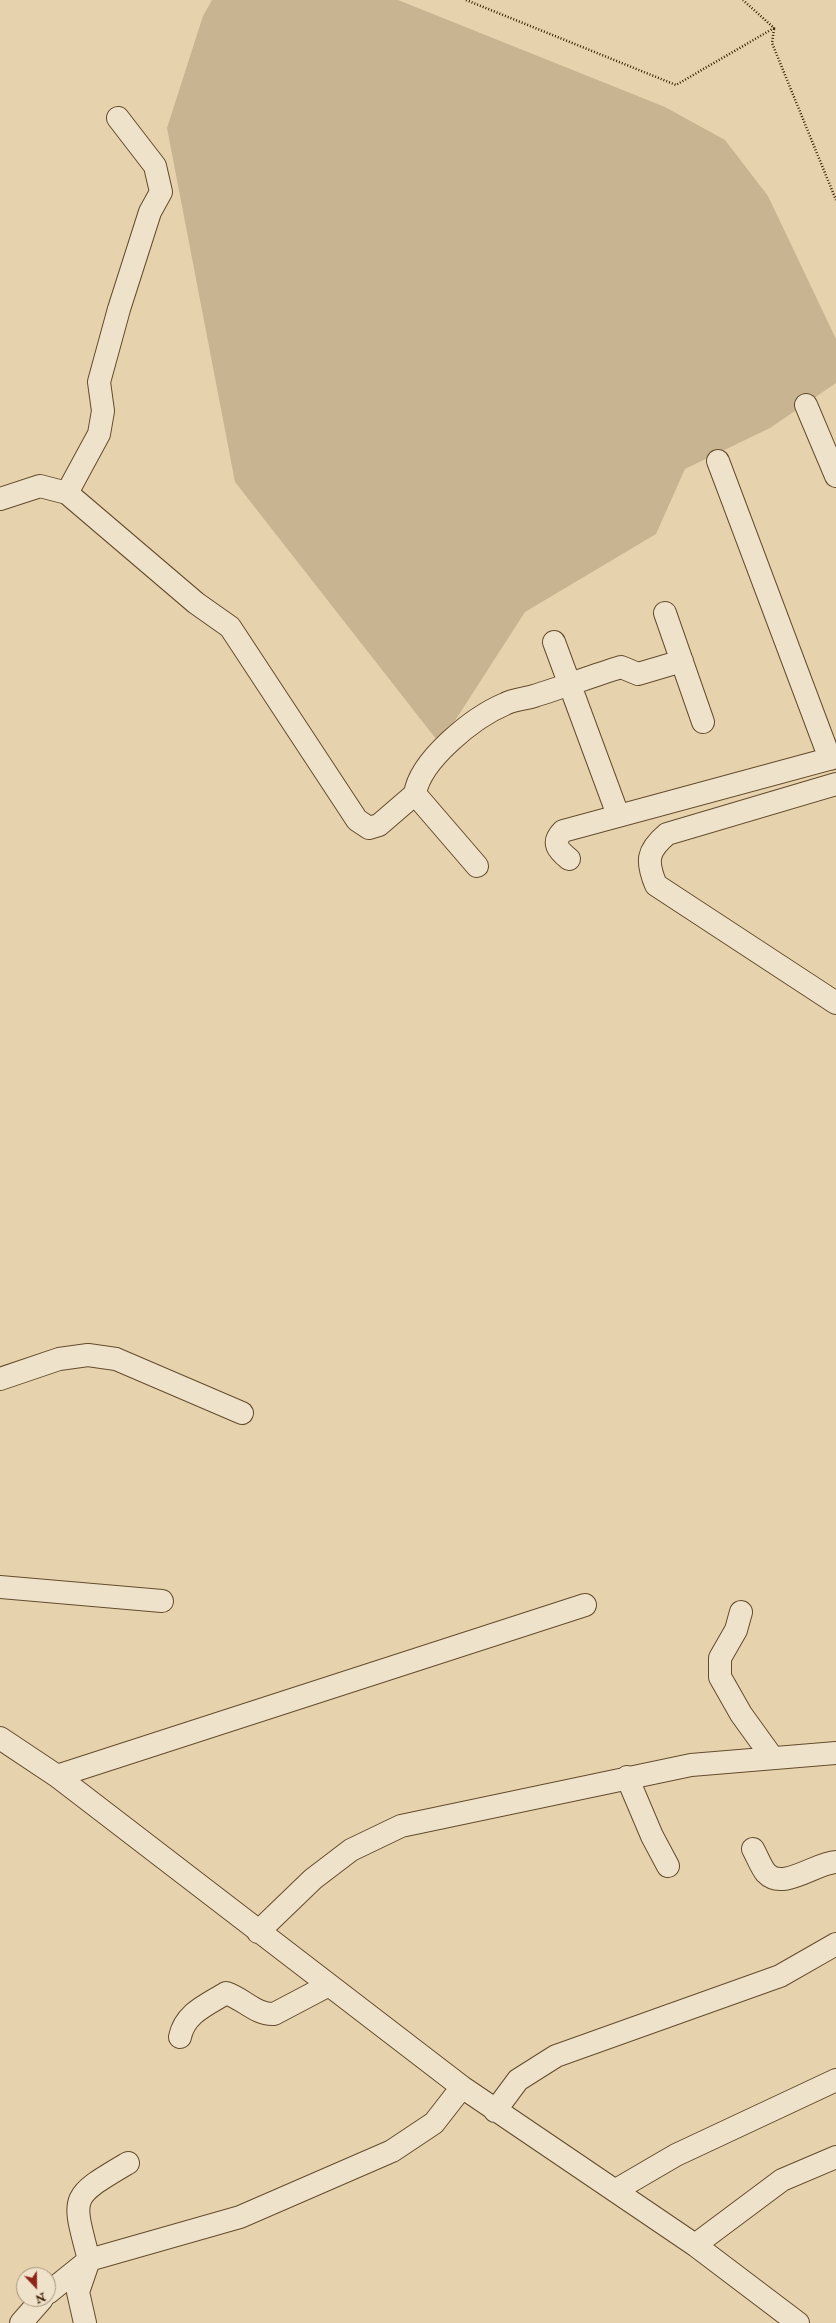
<!DOCTYPE html>
<style>
body{margin:0}
#map{position:relative;width:836px;height:2323px;overflow:hidden;background:#e6d3ad;font-family:"IM FELL Double Pica",serif}
canvas{display:block}
.north{position:absolute;left:16px;top:2267px;width:40px;height:40px;box-sizing:border-box;background:#efe2ca;border:1px solid #a6947a;border-radius:50%;rotate:158deg;font-size:11px;font-weight:700;line-height:16px;text-align:center;color:#381e01}
.north::after{content:'';display:block;margin:auto;width:14px;height:18px;background:#8f2418;clip-path:polygon(50% 0,100% 100%,50% 72%,0 100%)}
</style>
<div id="map">
<canvas width="836" height="2323"></canvas>
<div class="north">N</div>
</div>
<script>
const c = document.querySelector('canvas').getContext('2d');
c.lineJoin = 'round';
function fillPath(path, color) {
  c.fillStyle = color;
  c.fill(path, 'evenodd');
}
function strokePath(path, color, width, dash) {
  c.strokeStyle = color;
  c.lineWidth = width;
  c.lineCap = dash ? 'butt' : 'round';
  c.setLineDash(dash || []);
  c.stroke(path);
}
fillPath(new Path2D(`
 M212,0H398L665,107L725,140L768,196L836,339V383L770,428L685,469L656,534L525,612L440,744L235,482L167,128L203,16Z`), '#c8b490');
const minor = new Path2D(`
 M806,405L836,476
 M718,461L830,759
 M67,493L99,434L103,411L99,382L119,309L150,212L161,192L155,166L118,118
 M0,499L40,486L67,493L196,603L230,627L357,820L369,828L379,825L415,794
 M665,613L703,722
 M554,642L618,815
 M836,784L667,834C647,851 646,861 656,885L836,1003
 M569,859C558,850 551,843 563,831L836,757
 M477,866L415,794C420,760 474,717 505,704C514,699 525,699 534,696C563,687 592,676 621,667L638,674L682,661
 M0,1379L59,1359L88,1355L116,1359L242,1413
 M0,1587L162,1601
 M741,1612L736,1630L720,1658V1677L741,1714L772,1757
 M0,1738L57,1776L462,2087L695,2245L798,2323
 M57,1776L585,1605
 M627,1777L652,1836L668,1866
 M753,1849C757,1856 761,1867 766,1873C783,1891 815,1863 836,1862
 M258,1932L313,1879L351,1850L401,1826L691,1765L836,1753
 M180,2037C185,2013 207,2005 226,1993C244,1999 256,2015 274,2014L329,1985
 M495,2111L518,2080L556,2056L780,1976L836,1944
 M616,2190L676,2155L836,2080
 M695,2245L782,2180L836,2157
 M48,2293L89,2260C72,2195 69,2198 128,2163
 M21,2323L42,2299
 M85,2323L78,2292L89,2260L240,2217L392,2151L434,2123L462,2087`);
strokePath(minor, '#644b2c', 24);
strokePath(new Path2D(`
 M466,0L676,85L774,28L743,0
 M774,29L772,43L836,200`), '#381e01', 2.5, [1, 2]);
strokePath(minor, '#efe2ca', 22);
</script>
